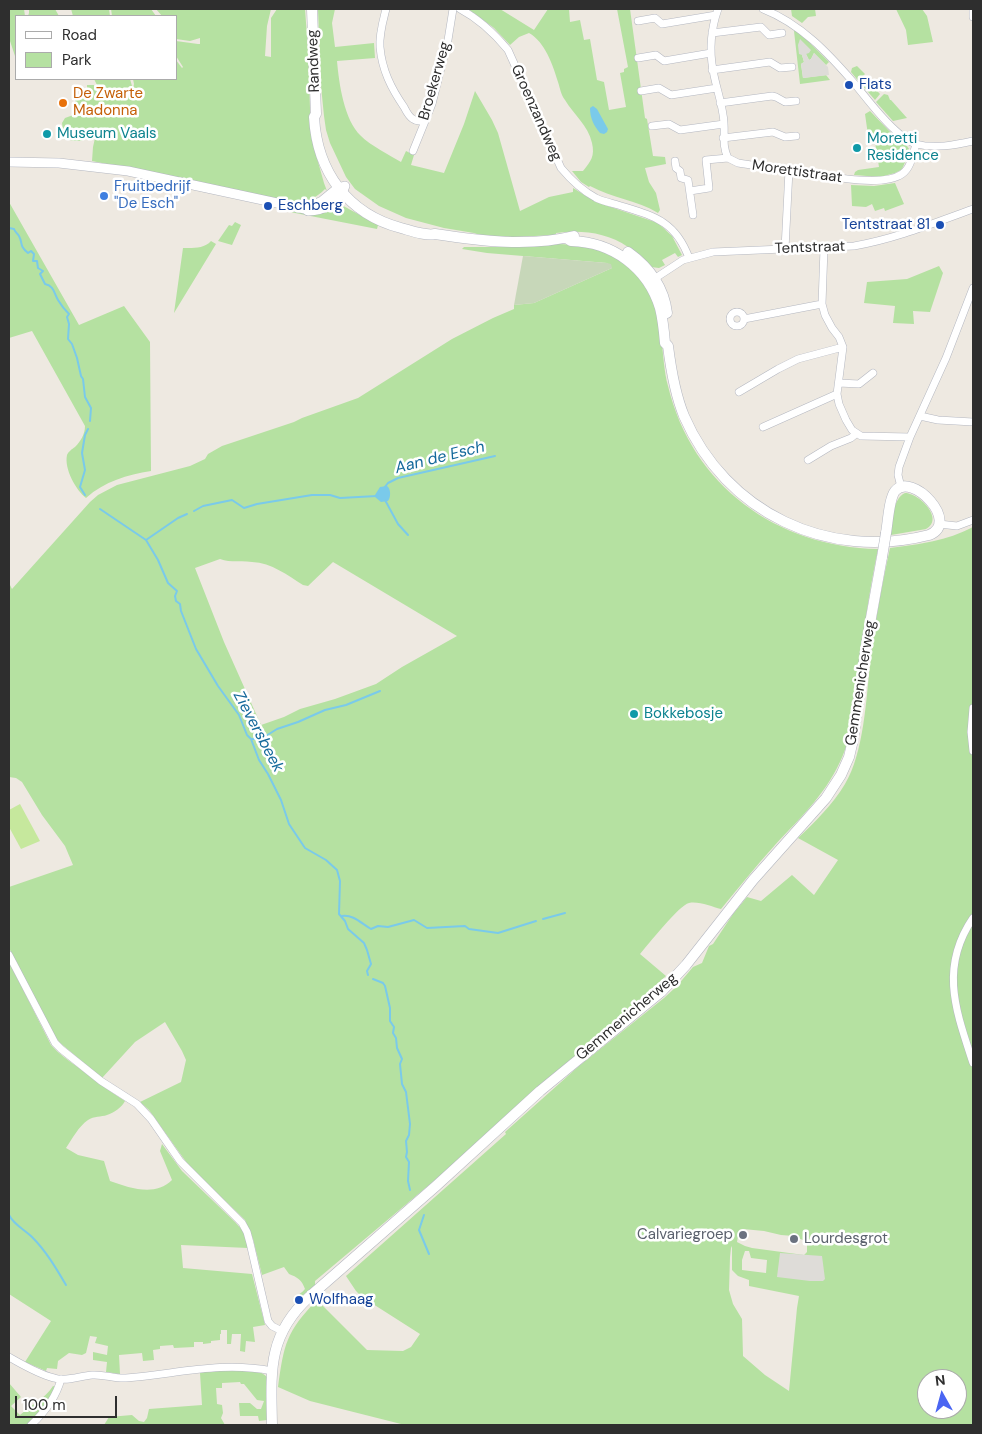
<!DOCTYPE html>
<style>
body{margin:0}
#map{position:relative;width:982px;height:1434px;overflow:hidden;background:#eee9e1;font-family:"DM Sans",sans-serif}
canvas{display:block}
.frame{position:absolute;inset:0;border:10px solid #2e2e2e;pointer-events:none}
.legend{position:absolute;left:15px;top:15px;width:162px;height:65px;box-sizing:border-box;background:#fff;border:1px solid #ababab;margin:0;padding:6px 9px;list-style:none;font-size:15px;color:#2e2e2e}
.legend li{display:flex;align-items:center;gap:10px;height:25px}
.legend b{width:25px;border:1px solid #ababab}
.north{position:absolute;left:917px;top:1369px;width:50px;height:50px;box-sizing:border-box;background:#fff;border:1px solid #ababab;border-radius:50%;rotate:353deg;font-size:14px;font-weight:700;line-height:20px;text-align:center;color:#2e2e2e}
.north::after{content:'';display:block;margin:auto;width:18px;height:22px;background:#4a65f2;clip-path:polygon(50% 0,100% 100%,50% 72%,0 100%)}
.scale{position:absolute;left:15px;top:1396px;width:102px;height:22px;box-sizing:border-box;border:2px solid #2e2e2e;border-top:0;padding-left:6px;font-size:15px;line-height:18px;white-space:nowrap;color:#2e2e2e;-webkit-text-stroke:4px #fff;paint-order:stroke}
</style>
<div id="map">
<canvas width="982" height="1434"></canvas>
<div class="frame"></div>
<ul class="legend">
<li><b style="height:6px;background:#fff"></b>Road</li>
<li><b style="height:14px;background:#b5e1a1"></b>Park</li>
</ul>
<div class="north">N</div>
<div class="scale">100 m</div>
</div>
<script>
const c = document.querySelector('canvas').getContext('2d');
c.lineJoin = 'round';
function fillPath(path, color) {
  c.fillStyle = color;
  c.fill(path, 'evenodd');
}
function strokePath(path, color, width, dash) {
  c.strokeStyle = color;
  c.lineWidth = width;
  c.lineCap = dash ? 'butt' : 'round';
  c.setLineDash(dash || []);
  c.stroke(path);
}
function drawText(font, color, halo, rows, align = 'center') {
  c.font = font + ' "DM Sans",sans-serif';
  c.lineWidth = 5;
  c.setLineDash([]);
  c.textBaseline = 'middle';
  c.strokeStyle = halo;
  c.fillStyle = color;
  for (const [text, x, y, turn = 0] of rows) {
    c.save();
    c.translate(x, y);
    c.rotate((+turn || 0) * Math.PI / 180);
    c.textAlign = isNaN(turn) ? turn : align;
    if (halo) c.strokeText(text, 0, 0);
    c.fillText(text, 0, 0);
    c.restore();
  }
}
fillPath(new Path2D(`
 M9,9H24L25,16H16V59L9,38Z
 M29,9H55L59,16H28L29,13Z
 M71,9H109L110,16H73Z
 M111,9H151L156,16H112Z
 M156,9H271L267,26L265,56L271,57V18L277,9H305L308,50L311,137L324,183L327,191L325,189C316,198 308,202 295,202L92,161L93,147L95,138L90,136C83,143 71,142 64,137L62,123L65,118L76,114L75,96H87V85H94C95,87 96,91 98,92C104,96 127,93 133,89L134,84L133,79H176V60L182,68L183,67L176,56V41L198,44H200V38L190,41L176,39V16H162Z
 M318,9H335L332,23L335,47L374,43L375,58L337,61C339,83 344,120 361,136C370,145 389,155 401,162L406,151L414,155L411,165L444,173L464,124L475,91L492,120L498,133L520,211L549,197L573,192V188L596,202L658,223L672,236L682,255L678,257L675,253L662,260L665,265L659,268L651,267C644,260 636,252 628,247C606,232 581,230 556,233V235L513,237L483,236L474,233L444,228L406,218L379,206L355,189L346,177L330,143L326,130L324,116L321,86Z
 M468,9H500L534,30L548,9H569L570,22L580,20L584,40L590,39L597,80L604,82L609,110L626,107L620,73L624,72V69L628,67L617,9H630L645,118L647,119L653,156L665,157L666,164L645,168L649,182L656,193L660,210L658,213C637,200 612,198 590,186L589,187L581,182L572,171H583C591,161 595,156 592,143C588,125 574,115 565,100C561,95 560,88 558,82C553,65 545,42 529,33L519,37L510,45L494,28Z
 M791,9H815L816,16L808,17L802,23L792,16Z
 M896,9H922L927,16L933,42L908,45L906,30Z
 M795,30L808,41L829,62L826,65L814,53L811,59L809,60L806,54L802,55L804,62L801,64L803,78L826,75L830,80L800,84L794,31Z
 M857,66L865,74L863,76L880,94L875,100L862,85L863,84L861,82L860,83L851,72L852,68Z
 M94,79H130L132,86L129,89L125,90L102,91L99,89Z
 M884,94L888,95L890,100H891L907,118L893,121L876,102Z
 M870,111L895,137L907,146L909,149L908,155L903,167L901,170L895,173L880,177L854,175L855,172L858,170L879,167L875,142H869L865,114Z
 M895,183L904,204L885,211L884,208L875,211L872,204L866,207L852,206L851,185L874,186Z
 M9,202L79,325L124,306L150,342L151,471C127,475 105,481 86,498C76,490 64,469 67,455C68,452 72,449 75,447C81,441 85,434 85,426L32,331L9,338Z
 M338,203L378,225L377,229L290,212L291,211L305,213Z
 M235,222L241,225L232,245L218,241L229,225L232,226Z
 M211,241L216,244L174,313L183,248C192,248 204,249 211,241Z
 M559,244C571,245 585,244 597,248C615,254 639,274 648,291C665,319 660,355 668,386C692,486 777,547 878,549C869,592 863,636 857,680C853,704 853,732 843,755C828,792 802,816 775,845C756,866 739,887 721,909C712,907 699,901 689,903C679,905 648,945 640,954L666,976L626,1013L538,1088L448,1169L315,1281V1285L295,1302L293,1299C297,1295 302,1293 305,1289C302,1280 297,1277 289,1274L284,1267L262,1275L253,1239L245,1220L189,1166L149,1110L140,1102L181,1082L186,1060L182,1051L165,1022L135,1042L102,1078L59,1042L52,1032L9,948V887L73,865L65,846L42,815L22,782L16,778L9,777V583L12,589L90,502L98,495L117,485L190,466L205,459L208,454L222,446L294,422L302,418L358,398L452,339L493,318L514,309V305L534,303L612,268L607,263L487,253L462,249L464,247H522ZM220,559C231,563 242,560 252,562C272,563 287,575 303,585L308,586L333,562L457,636L402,667L376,684L335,699L300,709L284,717L261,725L224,642L195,568Z
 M939,266L943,273L930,312L913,311L914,324L893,323L895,306L864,303L867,282L907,279Z
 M905,493C919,493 945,519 926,529L891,535C892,523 892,499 905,493Z
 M973,527V1425H405L310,1401L278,1387C284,1344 286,1332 317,1300L367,1350L403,1351L411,1347L420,1334L362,1297L356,1291L346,1276L506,1134L505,1132L579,1066L664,998L677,986L693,967L702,963L709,946L713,944L733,914L747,897L761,901L792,875L814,895L838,860L798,838C815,822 833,804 845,784C864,752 866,700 870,665C874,626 882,585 890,548C921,544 946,541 973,527ZM743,1229L764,1231L781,1235L794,1236L807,1242V1252L804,1255L752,1248L745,1246L737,1242L739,1230ZM732,1246V1270L738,1276L749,1280V1286L799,1296L797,1308L789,1391L765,1375L743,1356L742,1319L733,1304L729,1290L730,1257L731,1248ZM745,1251H749L751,1258L767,1260L766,1273L742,1270V1260ZM927,1379H957V1409H927Z
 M9,962L51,1045C59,1054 69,1061 79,1068C94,1080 109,1091 125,1101C122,1107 114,1113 107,1115C101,1117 94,1116 88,1120C79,1126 72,1139 66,1148L78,1155L104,1161L110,1181C130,1188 155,1197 172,1180L160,1151L162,1144L182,1171L235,1222L243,1231L248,1248L181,1245L183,1268L252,1274L265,1325L253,1327L255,1342L246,1341L245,1352L240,1351L241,1334H232L231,1344H227V1330H221V1334H220V1340L211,1341V1343L203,1344V1342H194V1347L174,1348L173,1345L160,1346V1349L153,1350L154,1360L143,1361L142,1353L119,1355L120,1374L106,1372L107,1362L93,1360V1352L107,1355L108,1346L95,1343L97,1337L90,1336L86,1353L82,1355L69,1353L58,1361L57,1369L47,1368L46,1371L25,1362L51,1321L9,1294Z
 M208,1371C222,1371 257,1366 267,1377V1420L259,1421L258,1416H240L239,1403H250L257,1409H261L264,1401L257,1400L244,1384H241L240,1382L222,1383V1388H216L217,1404L222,1405L223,1413L221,1418L225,1425H104L109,1417L132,1415L139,1421L144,1422L147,1418L149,1409L202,1405L200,1373Z
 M9,1383L21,1397L11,1406L20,1415C31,1405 45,1399 53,1386L57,1387L44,1410L27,1425H9Z`), '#b5e1a1');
fillPath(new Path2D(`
 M523,256L607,263L611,264L612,268L534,303L514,305Z`), '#c7d7b9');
fillPath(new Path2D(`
 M20,804L40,841L21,849L9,827V810Z`), '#c6e89d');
fillPath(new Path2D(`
 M800,39L811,50L809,53L806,54L809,60L811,59L814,53L828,67L829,75L803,78L801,64L804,62L802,55L799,54L798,45Z
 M780,1253L822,1256L825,1279L823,1281H810L777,1277Z`), '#dedcd8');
fillPath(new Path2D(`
 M593,106L597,109L608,129L607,132L604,134L600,133C594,126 590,118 590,108Z
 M387,486C391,489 391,497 388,501L381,502L375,497V495L380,487Z`), '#7acaea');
strokePath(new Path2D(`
 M9,228L14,229C15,232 17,233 19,236C23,243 19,246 28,253L31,251L34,254L33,261H37L38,268L43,271L40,274L45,284C54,286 54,293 58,300C61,305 65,310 69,314L67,317L69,324L68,339L72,344L77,358L81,376L83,379L85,397L91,408L90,421
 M384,488L388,483L398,478L495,456
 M85,495L80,487L85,470L82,453L85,435L88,429
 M385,500L398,524L408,535
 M100,509L146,540L158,560L168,583L177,591L175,596L176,601L180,604L181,611L196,649L218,686L239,715L247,735L251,739L259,760L268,774L281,800L289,824L305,848L326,860L337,870L340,881L339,914L345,921L348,929L364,943L367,950L371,964L367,971L368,975
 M194,511L203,506L232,500L244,508L257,504L312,495H330L340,498L377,496
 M146,540L178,518L187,514
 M251,739H261L277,729L298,722L325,710L346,705L380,691
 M342,916C353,914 362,924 371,929L378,926L388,927L414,920L427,928L465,926L469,929L498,933L536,921
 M543,919L565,913
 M373,979L383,983L385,986L390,1008V1021L394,1027L393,1033L396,1038L397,1048L402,1059L400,1064L402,1084L406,1092L410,1124L409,1135L406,1141L407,1152L406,1157L409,1162L408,1181L410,1190
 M9,1215C14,1225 24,1229 32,1237C46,1251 56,1268 66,1285
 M424,1215L419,1230L429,1254`), '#7acaea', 2);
const minor = new Path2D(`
 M386,9C383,21 379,34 380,47C382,70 391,88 404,107C406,111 409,117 413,119C417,122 421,121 424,120
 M460,9C479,19 494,33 508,50L561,168C571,180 581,190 596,198C602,201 611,203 618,205C653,216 675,220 689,258
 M718,9C711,29 709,49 713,70C716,88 723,105 724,123C725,136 722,146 728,158
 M763,9C801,24 828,53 854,83C868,100 895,137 916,144C934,149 955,145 973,141
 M973,9V17
 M638,21L655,18L662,24L716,15
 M712,33L761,27L769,35L782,33
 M638,58L656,55L664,61L711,53
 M712,70L770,62L780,68L792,67
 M641,91L659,88L671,95L717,88
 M720,103L772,96L776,97L785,102L796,101
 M652,126L669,124L680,130L724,124
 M723,138L773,132L785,137L796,136
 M413,151L432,104L448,40L453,9
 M675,161L676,168L680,171L681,178L688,180L693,215
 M690,191L709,188L706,160L728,158L738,163C756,166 774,168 792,170C818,174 880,189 902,174C911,168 913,154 916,144
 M824,248L822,304L825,315L832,328L839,337L843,347L837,394L839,404L846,420L852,430L861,436L910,437
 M785,249L789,170
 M651,281L683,260L713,252L854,246C895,239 934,223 973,209
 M730 319a7 7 0 1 1 14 0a7 7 0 1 1-14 0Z
 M744,319L822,304
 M839,383L859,384L873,373
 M739,392L778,369L798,359L843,347
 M920,416L938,420L973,422
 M763,427L837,394
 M808,460L831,446L851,438L856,434
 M901,487L898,475L899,467L910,437L946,358L973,288
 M939,524L957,526L973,520
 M973,708L971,732L973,751
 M973,918C939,968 956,1011 973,1063
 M9,955L55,1043L61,1049L101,1081L137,1104L151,1119L180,1161L242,1223L247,1232L250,1243L268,1321L272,1326L282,1331
 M9,1357C23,1365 38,1374 54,1378C66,1382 80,1376 92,1375C104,1374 115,1379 126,1378C177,1374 221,1361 272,1371
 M31,1425C45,1412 56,1398 61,1379`);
const tertiary = new Path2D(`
 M9,162L59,163L128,171L305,209L308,211C324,211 340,202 345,186L338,188L322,201L305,209`);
const secondary = new Path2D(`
 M312,9L316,114L314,117C317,172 348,214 401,228C412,231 425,236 435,234C481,241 529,247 574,236
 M568,239L571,241C613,242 648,268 660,308C663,320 664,331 665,343L668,346C671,370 675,394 684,416C726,513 828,561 929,535C961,523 912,471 895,491C889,499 888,522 886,533
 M628,252C649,267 664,287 667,313
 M272,1425C271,1372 267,1336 309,1297L436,1186L540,1091L661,992L686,965L753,880L826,798L841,775L849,757L853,740L867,640L882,557`);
strokePath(minor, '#b4b7c0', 8);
strokePath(tertiary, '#b4b7c0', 10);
strokePath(secondary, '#b4b7c0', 11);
strokePath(minor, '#fff', 7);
strokePath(tertiary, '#fff', 9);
strokePath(secondary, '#fff', 10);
const secondaryBridge = new Path2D(`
 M882,557L886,533`);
strokePath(secondaryBridge, '#b4b7c0', 11, []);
strokePath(secondaryBridge, '#fff', 10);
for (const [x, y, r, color] of [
 [849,85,5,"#1a4fb4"],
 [63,103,5,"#e8710a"],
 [47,134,5,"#0f9aa8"],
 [857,148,5,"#0f9aa8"],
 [104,196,5,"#3f7fe0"],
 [268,206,5,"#1a4fb4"],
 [940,225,5,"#1a4fb4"],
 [634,714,5,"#0f9aa8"],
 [743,1235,5,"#6b7280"],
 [794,1239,5,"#6b7280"],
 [299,1300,5,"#1a4fb4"]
]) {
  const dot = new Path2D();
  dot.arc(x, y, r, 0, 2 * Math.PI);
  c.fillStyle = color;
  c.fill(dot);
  strokePath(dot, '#fff', 2);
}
drawText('15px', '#2e2e2e', '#fff', [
 ["Randweg",314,61,-92],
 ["Broekerweg",435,81,-74],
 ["Groenzandweg",536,113,66],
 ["Morettistraat",797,172,8],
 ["Tentstraat",810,248,-2],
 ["Gemmenicherweg",861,683,-81],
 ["Gemmenicherweg",627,1017,-40]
]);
drawText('15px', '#164399', '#fff', [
 ["Flats",859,85],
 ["Eschberg",278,206],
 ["Tentstraat 81",930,225,"right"],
 ["Wolfhaag",309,1300]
], 'left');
drawText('15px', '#c56008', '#fff', [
 ["De Zwarte",73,94],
 ["Madonna",73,111]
], 'left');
drawText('15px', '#0d838f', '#fff', [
 ["Museum Vaals",57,134],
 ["Moretti",867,139],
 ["Residence",867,156],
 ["Bokkebosje",644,714]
], 'left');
drawText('15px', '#366cbe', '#fff', [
 ["Fruitbedrijf",114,187],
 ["\"De Esch\"",114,204]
], 'left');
drawText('15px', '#5b616d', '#fff', [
 ["Calvariegroep",733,1235],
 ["Lourdesgrot",804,1239,"left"]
], 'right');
drawText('italic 16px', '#14699b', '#fff', [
 ["Aan de Esch",440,458,-14],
 ["Zieversbeek",258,732,62]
]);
</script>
